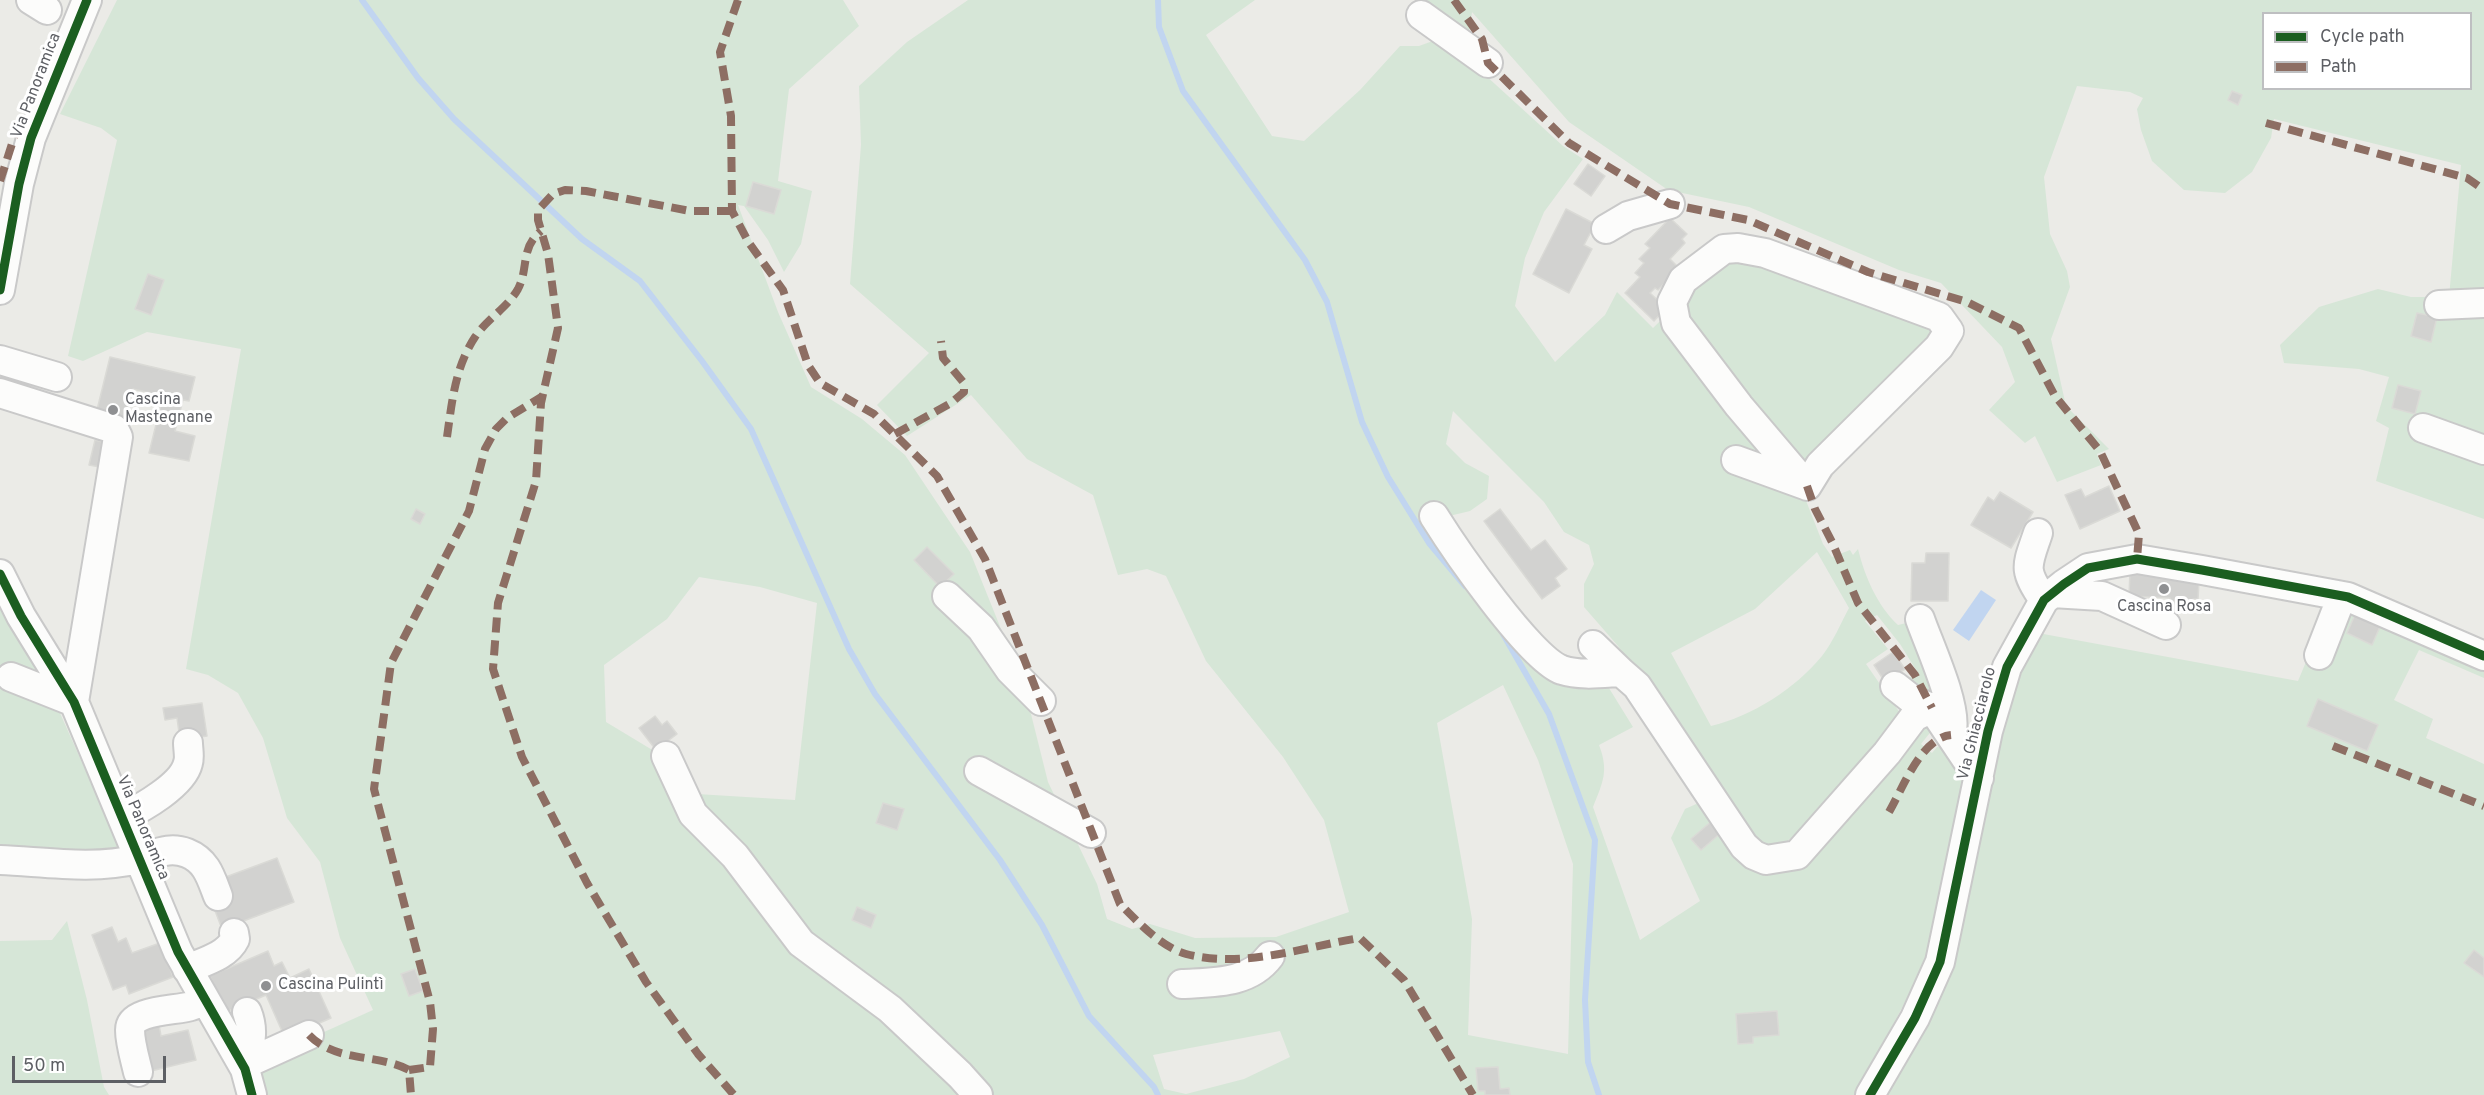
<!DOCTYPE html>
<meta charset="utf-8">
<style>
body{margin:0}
#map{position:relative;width:2484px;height:1095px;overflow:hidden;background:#ebebe7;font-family:Overpass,sans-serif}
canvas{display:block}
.legend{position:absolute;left:2262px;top:12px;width:210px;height:78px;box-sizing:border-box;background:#fff;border:2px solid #bebfc1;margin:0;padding:8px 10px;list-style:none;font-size:18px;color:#5d5f64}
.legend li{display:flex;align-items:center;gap:12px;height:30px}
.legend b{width:30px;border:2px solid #bebfc1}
.scale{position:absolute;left:12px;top:1056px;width:154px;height:27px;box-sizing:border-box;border:3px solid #5d5f64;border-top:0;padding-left:8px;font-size:18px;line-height:21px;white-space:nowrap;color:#5d5f64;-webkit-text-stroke:4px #fff;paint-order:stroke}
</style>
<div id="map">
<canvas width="2484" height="1095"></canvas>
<ul class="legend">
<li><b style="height:8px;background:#1b5e20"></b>Cycle path</li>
<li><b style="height:8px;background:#8d6e63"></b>Path</li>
</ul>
<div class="scale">50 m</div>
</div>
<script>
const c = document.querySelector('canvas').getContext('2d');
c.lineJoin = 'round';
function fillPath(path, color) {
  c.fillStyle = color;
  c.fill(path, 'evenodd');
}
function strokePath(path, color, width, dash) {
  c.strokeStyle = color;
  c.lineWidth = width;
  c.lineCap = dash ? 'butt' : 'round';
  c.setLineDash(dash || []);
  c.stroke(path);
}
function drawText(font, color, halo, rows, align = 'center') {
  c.font = font + ' Overpass,sans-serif';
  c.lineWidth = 6;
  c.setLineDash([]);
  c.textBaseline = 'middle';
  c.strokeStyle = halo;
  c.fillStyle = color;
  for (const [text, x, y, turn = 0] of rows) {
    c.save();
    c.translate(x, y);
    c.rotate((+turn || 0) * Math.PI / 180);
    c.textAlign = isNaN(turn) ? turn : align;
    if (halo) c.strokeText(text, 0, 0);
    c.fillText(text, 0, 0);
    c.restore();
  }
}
fillPath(new Path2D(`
 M117,0H843L859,26L789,89L778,181L812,191L801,244L784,272L768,240L744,206L738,205L778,312L811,387L862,419L905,455L970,552L1024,686L1048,782L1097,884L1107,919L1132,929L1150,924L1195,938L1276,937L1349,912L1324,820L1283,757L1206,661L1166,576L1147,569L1118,575L1093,495L1027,459L971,395L907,436L877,405L929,353L850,284L861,145L859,86L907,42L968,0H1255L1206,35L1272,136L1304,141L1360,90L1400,46H1419L1441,38L1450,43L1563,146L1583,159L1544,212L1525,258L1515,306L1555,362L1605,315L1617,292L1653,328L1731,251L1940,331L1803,493L1823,544L1832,557L1850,550L1853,555L1858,549C1865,577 1877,605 1898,625L1911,622L1947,717L1900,683L1918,673L1900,644L1877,615L1865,621L1888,649L1866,664L1900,713L1851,782L1778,850L1751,838L1618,646L1584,607V584L1594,564L1589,545L1564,532L1544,502L1453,411L1446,444L1465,463L1489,476L1487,499L1470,511L1445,517L1537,667L1604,680L1633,727L1599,745C1609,771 1603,782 1593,807L1640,940L1700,901L1671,838L1685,809L1703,801L1766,867L1920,721L1937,724L1921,744L1932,753L1937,747L1943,746L1970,781L1925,963L1857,1095H267V1090L253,1064L373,1010L340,938L320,862L287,818L263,738L238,693L208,675L186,669L241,349L147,332L83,361L68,356L117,140L101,128L60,114ZM1817,552L1849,608C1841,623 1833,642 1822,656C1795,689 1752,716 1711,726L1671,653L1755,609ZM699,577L760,587L817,603L795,800L697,794L654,751L606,722L604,665L667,619ZM1503,685L1538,760L1573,864L1568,1054L1468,1035L1472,919L1437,723ZM1280,1031L1290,1057L1244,1079L1186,1094L1164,1089L1153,1055Z
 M1419,0H2484V519L2376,481L2389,428L2376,421L2389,377L2359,369L2284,363L2280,345L2319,307L2378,289L2411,297H2449L2461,165L2274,119L2271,138L2252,172L2225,193L2184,190L2152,161L2141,130L2137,109L2143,98L2130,92L2077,86L2044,177L2050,234L2067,271L2070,287L2051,339L2066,406L2109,449L2097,454L2101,465L2057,482L2035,436L2025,443L1989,410L2015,382L2002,347L1941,283L1899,270L1749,207L1668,190L1569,122L1472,12L1468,41L1435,17ZM2264,14H2470V88H2264Z
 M0,601L47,684L122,852L0,853Z
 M2331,602L2484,664V678L2419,650L2394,700L2433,719L2426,738L2484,764V1095H1885L1991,762L2028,654L2038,633L2298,681Z
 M67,921L87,1000L104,1087L109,1095H0V941L52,940Z`), '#d6e6d7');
fillPath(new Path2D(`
 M1981,590L1996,600L1969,641L1953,630Z`), '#c1d5f0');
strokePath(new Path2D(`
 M362,0L418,78L454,119L582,239L640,281L702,361L751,429L849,649L875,694L1000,860L1042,925L1089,1016L1154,1087L1158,1095
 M1158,0L1159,27L1183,91L1305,260L1327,302L1362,422L1388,477L1429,543L1465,586
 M1503,634L1549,714L1595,840L1585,1000L1588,1062L1599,1095`), '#c1d5f0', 6);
const building = new Path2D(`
 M2232,91L2242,95L2238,105L2228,100Z
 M1588,164L1605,176L1591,196L1574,184Z
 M753,182L781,190L774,214L746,206Z
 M1566,209L1595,224L1584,245L1592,249L1569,293L1533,274Z
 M1670,218L1687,234L1682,239L1685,243L1670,259L1679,268L1658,290L1655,288L1650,293L1666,308L1654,321L1625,293L1640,277L1635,273L1644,263L1639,259L1650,248L1645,244Z
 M148,274L164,280L151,315L135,309Z
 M2417,313L2437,317L2431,342L2411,336Z
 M110,357L195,377L189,401L183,400L175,431L195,436L189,461L149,453L163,396L133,389L124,425L95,418Z
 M2398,385L2421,391L2415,414L2392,408Z
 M95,440L110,444L105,468L89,465Z
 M2109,486L2120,511L2080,529L2065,495L2081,489L2085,497Z
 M2000,492L2033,512L2011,548L1971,525L1988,497L1994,501Z
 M416,509L425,514L420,524L411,519Z
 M1500,509L1531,550L1545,540L1567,569L1555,578L1560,586L1542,599L1484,521Z
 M927,547L954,574L940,587L914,560Z
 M1926,553H1949L1948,601H1911L1912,563H1925Z
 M2130,571L2199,581L2198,599H2193V612L2169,611L2170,598L2129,596Z
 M2357,610L2382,622L2372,645L2347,633Z
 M1893,652L1905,669L1885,682L1874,665Z
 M2318,699L2378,725L2367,751L2307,726Z
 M202,703L207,736L180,740L177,718L165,720L163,708Z
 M655,716L662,725L667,721L677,734L656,750L639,728Z
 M883,803L904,809L897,830L876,823Z
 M1713,820L1723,831L1701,850L1691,839Z
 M277,858L294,902L222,929L214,908L232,901L223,878Z
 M857,907L876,915L871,928L852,920Z
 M112,927L118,942L126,938L132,953L160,943L173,977L129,994L126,985L113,990L92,935Z
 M2474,950L2484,958V977L2464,963Z
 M268,951L274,966L282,962L290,978L309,969L331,1018L285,1038L266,995L226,1012L210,976Z
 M415,969L423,991L409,996L401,974Z
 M1777,1011L1779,1035L1753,1037V1043L1738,1044L1736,1014Z
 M159,1025L161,1036L188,1030L196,1060L151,1071L141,1030Z
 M1498,1067L1500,1089L1509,1088L1510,1095H1485V1091H1478L1476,1068Z`);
fillPath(building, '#d2d2d0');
strokePath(building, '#dadad6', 1.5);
const minor = new Path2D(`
 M31,0L47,10
 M1421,15L1488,63
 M1606,229L1628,216L1670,204
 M1738,248L1765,253L1939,317L1949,331L1939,347L1820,465L1807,486L1739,406L1676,323L1672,302L1683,280L1724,249Z
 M0,290L19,184L31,138L87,0
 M2439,305L2484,303
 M0,360L57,377
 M0,393L114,429L118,437L74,702L11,677
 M2423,428L2484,450
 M1736,460L1805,485
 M1434,516C1454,548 1530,659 1562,670C1581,676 1602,673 1621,672L1637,686L1744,846L1754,855L1766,860L1797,855L1887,753L1914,717L1932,708
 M2038,533C2027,566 2022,569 2044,600
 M0,574L21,616L74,702L178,952L245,1069L252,1095
 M2052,593L2102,596L2166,625
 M947,596L981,628L1010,670L1041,701
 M1920,619C1929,645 1957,705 1952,730
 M1593,645L1621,672
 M2319,655L2342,596
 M1895,686L1914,701L1932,708L1979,778
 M666,756L693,814L735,856L801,943L890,1009L960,1075L978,1095
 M979,771L1091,833
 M123,817C142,808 183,785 188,763C190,757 188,749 188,743
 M0,860C45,862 94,870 138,859C156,854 169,846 187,853C207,861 211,878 218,896
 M187,969C203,962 227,956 235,939L234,933
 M1182,984C1214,982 1249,984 1270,956
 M243,1065L309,1035
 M243,1065C250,1045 255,1032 247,1012
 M138,1072C135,1059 130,1043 130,1030C130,1009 177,1011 191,1006C195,1005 199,1002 203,1000
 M1870,1095L1915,1018L1940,962L1988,731L2007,667L2044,600L2064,584L2088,568L2137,559L2202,570L2348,597L2484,656`);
strokePath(minor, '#c9c9c9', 32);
strokePath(minor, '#fcfcfb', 28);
strokePath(new Path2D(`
 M738,0L720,52L731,116L732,211L749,243L783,290L808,365L820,383L874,414L937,476L985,559L1120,904C1138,922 1161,947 1186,954C1244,969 1303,947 1360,938L1404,980L1473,1095
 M1454,0L1482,39L1488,63L1569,143L1670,204L1748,220L1868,272L1967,302L2019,328L2055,396L2100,451L2139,534L2137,559
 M2266,123L2467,178L2484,190
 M0,181L21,116
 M732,211H690L586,191L565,190L553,194L538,210V220L548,254L558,328L541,403L536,481L498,603L493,669L522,757L587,883L646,982L698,1054L734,1095
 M895,434L951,403L964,392V383L943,358L941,341
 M447,437C452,402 455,367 475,337C487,319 508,307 518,289C529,268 520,248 541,231
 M1807,486L1815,509L1832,542L1858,603L1915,675L1932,708
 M2333,746L2484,806
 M1889,812C1903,788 1921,738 1951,735
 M309,1035C336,1063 377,1053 409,1070L411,1095
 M409,1070L430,1067L433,1029L430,1002L374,789L391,663L469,511L485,449L496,429L507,418L543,396`), '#8d6e63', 8, [15, 8]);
strokePath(new Path2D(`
 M0,290L19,184L31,138L87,0
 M0,574L21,616L74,702L178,952L245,1069L252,1095
 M1870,1095L1915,1018L1940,962L1988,731L2007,667L2044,600L2064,584L2088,568L2137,559L2202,570L2348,597L2484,656`), '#1b5e20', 9);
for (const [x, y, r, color] of [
 [113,410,6,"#8f9092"],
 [2164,589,6,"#8f9092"],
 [266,986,6,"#8f9092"]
]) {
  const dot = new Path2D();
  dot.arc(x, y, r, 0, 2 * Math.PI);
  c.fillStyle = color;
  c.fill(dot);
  strokePath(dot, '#fff', 2);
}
drawText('16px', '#5d5f64', '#fff', [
 ["Via Panoramica",37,86,-69],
 ["Via Ghiacciarolo",1978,724,-76],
 ["Via Panoramica",142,828,67]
]);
drawText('16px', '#5d5f64', '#fff', [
 ["Cascina",125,401],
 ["Mastegnane",125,419],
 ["Cascina Rosa",2164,608,"center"],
 ["Cascina Pulintì",278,986]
], 'left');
</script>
